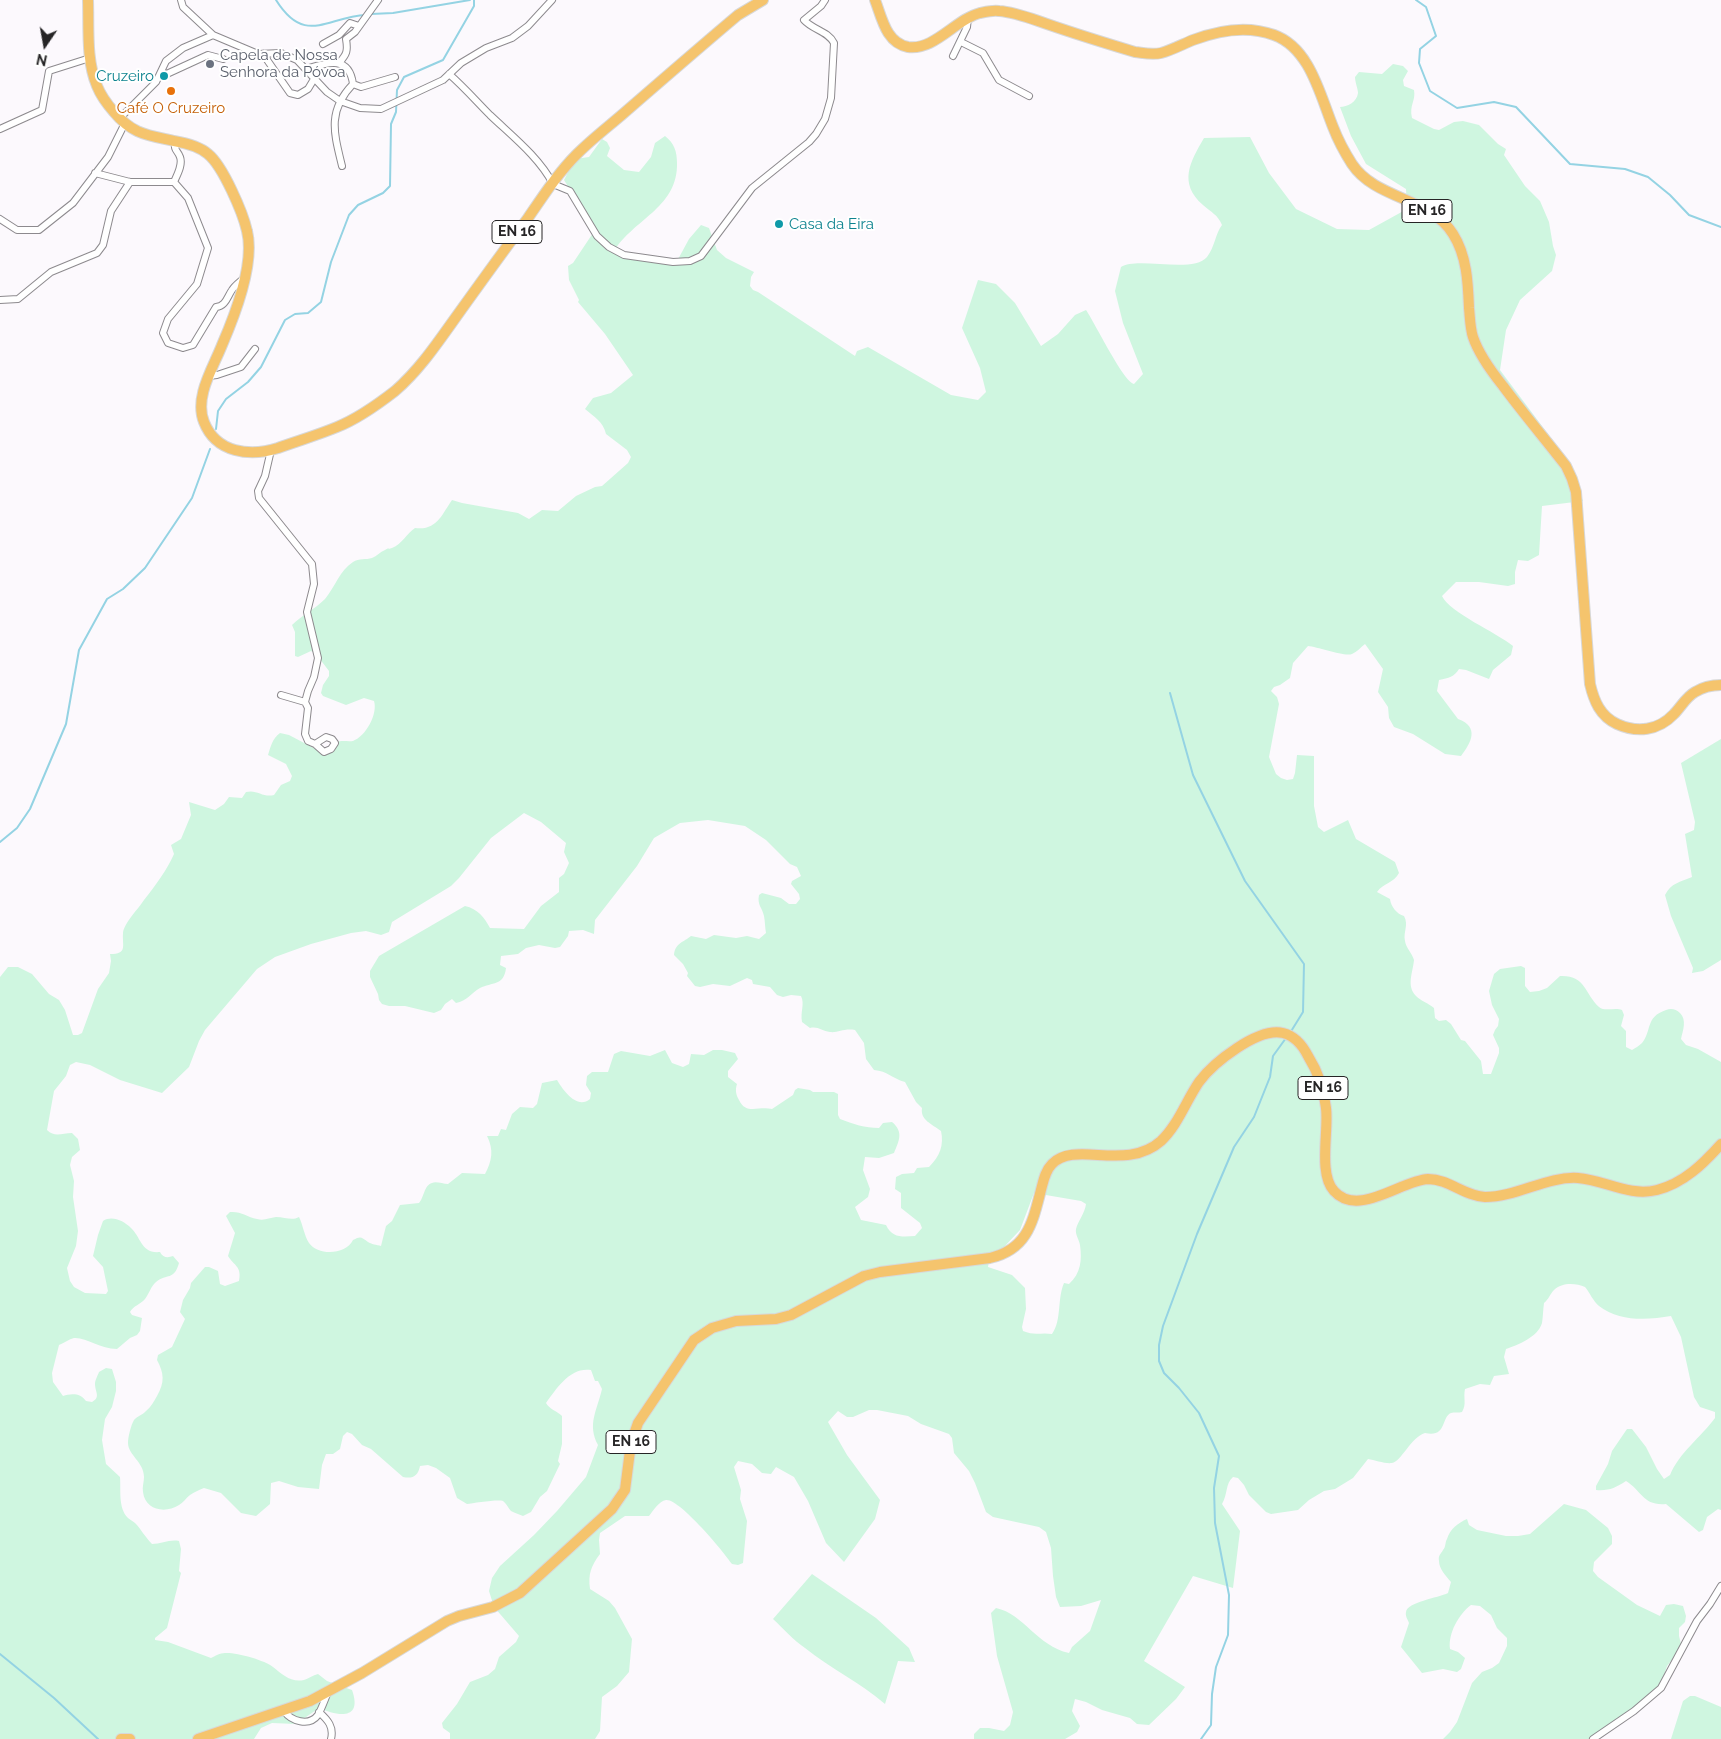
<!DOCTYPE html>
<meta charset="utf-8">
<style>
body{margin:0}
#map{position:relative;width:1721px;height:1739px;overflow:hidden;background:#fcf9fd;font-family:Raleway,sans-serif}
canvas{display:block}
.north{position:absolute;left:20px;top:20px;width:50px;height:50px;-webkit-text-stroke:4px #fff;paint-order:stroke;rotate:192deg;font-size:14px;font-weight:700;line-height:20px;text-align:center;color:#262526}
.north::after{content:'';display:block;margin:auto;width:18px;height:22px;background:#262526;clip-path:polygon(50% 0,100% 100%,50% 72%,0 100%)}
</style>
<div id="map">
<canvas width="1721" height="1739"></canvas>
<div class="north">N</div>
</div>
<script>
const c = document.querySelector('canvas').getContext('2d');
c.lineJoin = 'round';
function fillPath(path, color) {
  c.fillStyle = color;
  c.fill(path, 'evenodd');
}
function strokePath(path, color, width, dash) {
  c.strokeStyle = color;
  c.lineWidth = width;
  c.lineCap = dash ? 'butt' : 'round';
  c.setLineDash(dash || []);
  c.stroke(path);
}
function drawText(font, color, halo, rows, align = 'center') {
  c.font = font + ' Raleway,sans-serif';
  c.lineWidth = 4;
  c.setLineDash([]);
  c.textBaseline = 'middle';
  c.strokeStyle = halo;
  c.fillStyle = color;
  for (const [text, x, y, turn = 0] of rows) {
    c.save();
    c.translate(x, y);
    c.rotate((+turn || 0) * Math.PI / 180);
    c.textAlign = isNaN(turn) ? turn : align;
    if (halo) c.strokeText(text, 0, 0);
    c.fillText(text, 0, 0);
    c.restore();
  }
}
fillPath(new Path2D(`
 M1393,64L1403,66L1408,71L1403,80L1404,86L1414,90C1416,101 1409,105 1412,118L1434,129L1439,130L1454,122L1463,121L1479,125L1498,144L1506,149L1504,155L1525,186L1540,201L1549,222L1553,246L1556,255L1552,271L1520,300L1506,330L1500,370L1566,458L1583,501L1542,506L1539,555L1528,561L1518,560L1515,572V584L1508,586L1479,582H1456L1442,596C1450,613 1496,632 1513,646L1511,655L1493,670L1489,679L1466,670L1459,669C1454,677 1449,678 1439,680L1437,691L1458,719C1480,727 1471,743 1461,756L1445,754L1413,734L1394,727L1389,718L1388,707L1378,692L1383,669L1365,644C1361,647 1357,652 1352,654C1345,657 1318,647 1308,646L1293,663L1290,678L1280,685L1274,687L1271,691L1277,697L1279,704L1269,757L1276,774L1281,778L1287,780L1293,779L1295,773L1297,755L1314,756V806L1318,827L1324,832L1348,820L1356,839L1395,862L1399,873C1394,883 1383,883 1377,892L1390,899C1391,907 1397,914 1404,916C1409,925 1403,932 1405,941C1406,948 1412,953 1414,960C1413,972 1406,986 1416,996C1421,1001 1428,1003 1434,1008L1435,1018L1439,1021L1446,1020L1451,1024L1461,1040L1465,1041L1481,1061L1483,1074H1491L1499,1053V1048L1493,1035L1495,1030L1498,1026L1499,1019L1492,1005L1489,991L1494,974L1500,969L1521,966L1525,968V986L1530,992L1539,991L1547,988L1560,976C1586,975 1584,993 1599,1007C1605,1012 1615,1007 1622,1010L1624,1015L1621,1026L1626,1031V1047L1632,1050C1635,1048 1639,1046 1642,1043C1652,1031 1645,1017 1666,1010C1671,1008 1676,1009 1680,1013C1687,1020 1683,1030 1681,1039L1686,1045L1698,1049L1721,1062V1510L1718,1509L1707,1517L1703,1530L1699,1532L1666,1504C1643,1506 1642,1491 1626,1481C1615,1488 1609,1491 1596,1490V1486L1608,1464L1612,1451L1627,1429H1632L1646,1447L1657,1469L1664,1479L1670,1475C1679,1453 1701,1437 1715,1418V1412L1700,1407L1694,1397L1681,1337L1671,1316C1648,1320 1619,1322 1599,1306C1593,1301 1590,1293 1585,1287C1576,1283 1562,1282 1554,1290C1550,1294 1549,1299 1544,1303C1543,1310 1543,1317 1542,1323C1538,1337 1518,1345 1506,1349L1504,1357L1509,1374L1494,1376L1490,1385L1480,1384L1465,1389C1463,1398 1467,1404 1462,1412C1459,1413 1454,1412 1451,1413C1441,1417 1447,1438 1425,1433C1411,1437 1401,1462 1392,1463C1385,1464 1375,1460 1368,1459L1353,1478L1335,1489L1324,1491L1309,1500L1298,1510L1271,1514L1266,1512L1249,1495L1244,1485L1238,1478L1233,1477C1225,1484 1228,1494 1222,1504L1240,1531L1233,1588L1193,1576L1144,1661L1185,1687L1176,1699L1149,1725L1137,1724L1130,1718L1102,1710L1086,1702L1075,1699L1072,1711L1080,1726L1077,1732L1065,1739H974V1734L980,1728H989L1004,1731L1010,1725L1013,1712L997,1656L991,1613L996,1608C1024,1614 1037,1646 1069,1653L1072,1647L1090,1631L1101,1600L1081,1606L1060,1607L1056,1597L1053,1576L1051,1548L1046,1532L1039,1527L993,1517L986,1512L975,1483L969,1471L954,1453L952,1438L949,1434L921,1424L908,1416L877,1410H869L853,1417H847L838,1411L828,1422L847,1455L880,1500L875,1519L844,1562L826,1543L808,1501L794,1477L776,1467L771,1474L762,1473L752,1464L738,1461L734,1467L741,1490L740,1499L747,1521L743,1563L738,1565L732,1564C724,1552 679,1498 666,1500C659,1501 653,1511 649,1516H625L600,1533L599,1540L600,1554C591,1566 588,1574 590,1589L609,1601L615,1608L632,1639L629,1672L617,1686L602,1697L600,1731L595,1739H450V1733L443,1728L442,1723L457,1704L470,1682L488,1675L495,1669L499,1657L516,1642L519,1636L494,1607L489,1591L492,1578L500,1566L534,1535L557,1511L586,1477L598,1445C587,1424 597,1411 602,1389L598,1381H595L591,1370C570,1367 557,1388 546,1403C549,1409 557,1411 562,1416V1444L558,1461L560,1464L547,1491L540,1497L531,1512L523,1516C519,1514 514,1513 511,1511C508,1508 507,1504 503,1501C499,1499 473,1503 467,1504L457,1498L450,1478L436,1468L428,1465L420,1466C418,1476 413,1479 403,1477L371,1449L362,1445L352,1434L347,1432L343,1436L340,1449L333,1454H326L322,1465L319,1489L298,1487L279,1481L271,1483L270,1504L256,1516L241,1513L221,1493L204,1488C199,1490 194,1492 190,1495C186,1498 183,1503 179,1505C165,1514 145,1510 143,1492C142,1487 144,1482 144,1477C144,1462 128,1455 128,1443C128,1437 131,1425 134,1420C137,1416 143,1415 146,1411C151,1407 154,1401 157,1396C165,1382 164,1373 157,1360L158,1355L172,1347L185,1319L180,1312L183,1300L190,1288L191,1283L205,1267H209L218,1271L220,1284L225,1286L239,1281C242,1266 234,1266 228,1256L235,1233L226,1216L230,1212C241,1211 247,1217 257,1219C264,1221 269,1218 276,1217C285,1217 292,1221 299,1217C303,1225 304,1235 309,1243C318,1256 346,1255 353,1240C361,1236 361,1237 368,1242C371,1244 377,1245 381,1246L386,1226L392,1221L400,1205L419,1203C424,1198 424,1185 432,1183C436,1181 443,1184 448,1184L462,1173L485,1174C492,1161 494,1150 487,1136H498L501,1129L506,1130L512,1114L520,1107L533,1108L537,1104L542,1083L557,1080C563,1090 577,1110 590,1099L591,1093L586,1085L587,1076L592,1072H608L614,1054L621,1051L650,1056L665,1050L672,1063L683,1067L689,1064L691,1054L704,1055L713,1050H722L735,1053L738,1059L728,1071V1077L737,1084C735,1090 736,1095 739,1100C746,1115 758,1106 772,1109L793,1095L795,1090L798,1088L810,1090L813,1092H834L838,1094V1115L840,1119C853,1124 865,1128 879,1128L883,1123L892,1122C904,1132 899,1141 894,1153L879,1158L865,1157L863,1170L870,1189L868,1197L855,1207L861,1220L886,1225C892,1238 902,1237 915,1236L922,1228L920,1223L901,1208V1193L895,1189L896,1177L902,1174L914,1173L917,1168L929,1167C940,1156 944,1145 941,1131C932,1124 920,1120 922,1108L916,1102L905,1082C891,1078 888,1071 874,1070L866,1059L864,1043L855,1030C844,1028 838,1033 830,1032C822,1031 818,1026 810,1028L802,1022C800,1012 805,1004 801,996L791,995L783,997L777,995L770,987L753,984L752,980L747,978L730,986L713,984L700,987L695,986L687,976L688,973L683,964L674,955C675,943 684,942 691,936L706,939L714,935L736,938L747,936L759,939L766,933C765,928 765,921 764,916C762,907 757,905 759,895L762,893L781,898L789,904H796L800,899L799,894L791,884L792,881L801,876L797,867L790,864L766,840L745,826L708,820L680,823L654,838L637,866L595,920L594,934L583,930L569,931L568,936L560,947L555,948L539,945L526,948L518,954L501,956L500,965L506,968C504,986 492,982 480,988C471,993 467,1001 456,1003L452,999L445,1004L441,1010L434,1013L405,1006H389L382,1004L379,1000L378,994L370,977V971L379,956L465,906C478,909 484,917 490,928L524,929L541,906L559,892V878L564,874L569,863L564,852L566,843L541,822L524,813L491,838L459,878L451,886L392,922L389,932L381,935L366,931L351,933L311,944L275,957L257,969L205,1030L199,1041L189,1067L162,1093L120,1080L90,1065L76,1062L70,1065L66,1076L54,1091L47,1130C55,1138 62,1133 72,1133L78,1139L80,1150L72,1157L70,1165L74,1181L73,1197L78,1231L76,1246L67,1268L70,1281L74,1287L85,1293L106,1294L108,1291L103,1267L93,1256L98,1235L103,1221C112,1215 124,1221 131,1228C141,1237 141,1254 160,1252C163,1258 168,1258 173,1256L179,1263C174,1281 167,1273 156,1282C151,1286 149,1294 145,1299C141,1304 133,1306 130,1312L132,1315L142,1318L140,1331L137,1335L130,1338L117,1349C100,1349 86,1337 74,1338C69,1339 64,1343 59,1345L52,1373L53,1382L63,1396C71,1393 81,1393 86,1401L92,1402C101,1397 95,1392 95,1384C95,1380 98,1375 99,1372L106,1368L112,1369L116,1382V1391L112,1407L105,1419L102,1440L106,1464L120,1477C121,1490 118,1508 128,1518C130,1520 133,1521 135,1523C141,1529 145,1537 152,1544C161,1544 170,1539 179,1541L181,1549L179,1571L181,1573L167,1628L155,1638V1640L168,1642L211,1658C215,1656 220,1653 225,1653C235,1652 265,1660 273,1667C282,1674 291,1683 304,1680C308,1679 313,1675 318,1674L327,1681L352,1690C363,1721 337,1716 319,1708L296,1724L272,1723L261,1728L254,1739H0V977L8,967H18L32,974L49,994L59,1000L65,1010L73,1035H78L82,1033L98,989L109,973L111,961L110,954C128,954 122,946 123,933C124,923 139,908 144,900C155,886 167,870 174,854L171,845L181,839L191,815L189,802L215,810L224,804L229,797L242,798L246,792C257,789 263,798 274,795L281,785L290,781L292,776L286,764L268,755C271,746 272,739 280,733L289,735L327,755C330,751 333,744 337,742C342,740 348,742 353,741C366,736 378,714 374,701L364,698L346,705L323,696L321,693L323,685L329,676V671L316,654L311,651L298,657L295,656V632L292,625C302,615 315,609 325,599C335,587 340,570 353,562C359,558 366,560 372,558C377,556 380,552 385,550C390,547 387,550 392,548C402,544 407,533 415,528C437,531 442,514 452,500L462,503L518,513L529,519L542,510L558,511L576,496L595,487L602,486L628,463L631,457L627,450L606,434C603,421 594,417 585,409L593,398L611,393L633,375L605,334L578,302L579,300L569,280L568,266L573,263L595,230L564,180L575,159L589,157L602,139L607,142L610,148L607,156L624,170L639,172L651,157L655,143L665,136C674,143 677,151 677,163C678,206 637,218 616,248L623,257L676,263L689,239L701,225L709,228L717,250L726,258L754,272L751,277L750,286L753,290L758,292L855,356L857,351L868,347L951,395L978,400L986,392L980,368L962,328L978,280L996,284L1015,303L1041,346L1058,334L1075,315L1086,310C1095,323 1123,381 1134,384L1143,374L1123,323L1115,291L1121,267C1137,256 1193,274 1207,257C1215,247 1215,234 1222,225C1218,215 1211,212 1203,205C1178,183 1190,162 1204,138L1250,137L1269,173L1296,209L1337,229L1369,230L1407,209L1406,189L1366,164L1351,136L1340,107C1347,107 1357,102 1358,93C1358,89 1355,82 1355,77L1359,72L1382,74ZM1034,1193L1081,1201L1086,1204C1085,1213 1078,1221 1076,1229C1075,1234 1079,1240 1080,1245C1082,1260 1081,1273 1069,1284L1064,1283C1057,1299 1062,1320 1052,1334C1041,1332 1035,1336 1023,1331L1022,1327L1026,1309L1025,1288L1012,1275L988,1267L990,1255L993,1252L1004,1247L1020,1230Z
 M1721,739V960L1703,971L1692,973L1693,968L1671,916L1665,895C1671,883 1680,882 1692,877L1685,834L1694,830L1695,822L1681,763Z
 M1564,1504L1586,1510L1608,1528L1612,1536V1544L1594,1562L1593,1571L1598,1577L1637,1605L1660,1616L1666,1605L1674,1604L1683,1606L1686,1616L1685,1622L1679,1628V1636L1681,1644L1679,1651L1667,1666L1659,1691L1591,1739H1443L1450,1732L1457,1722L1472,1683L1482,1672L1492,1668L1499,1663L1507,1646V1638L1497,1628L1491,1615L1480,1606L1471,1605C1459,1614 1448,1633 1450,1649L1458,1652L1465,1658L1461,1669L1457,1672L1443,1669L1422,1673L1401,1647L1409,1623C1408,1620 1405,1616 1406,1612C1407,1602 1438,1598 1448,1593L1451,1582C1446,1576 1439,1569 1439,1561C1438,1555 1441,1554 1443,1550C1446,1547 1445,1542 1447,1539C1450,1529 1458,1523 1467,1519L1469,1525L1477,1530L1506,1536H1518L1530,1534Z
 M812,1574L876,1618L909,1648L915,1662L898,1661L885,1704C860,1682 831,1669 805,1648C793,1640 784,1629 773,1619Z
 M1690,1696H1695L1721,1707V1739H1671L1683,1701Z`), '#cff6e0');
strokePath(new Path2D(`
 M276,0C305,46 326,17 366,15
 M1416,0L1426,7L1436,36L1420,49L1419,63L1430,91L1457,108L1494,102L1516,107L1570,164L1625,169L1648,177L1670,195L1689,215L1721,227
 M371,14L393,13L470,0
 M216,429L218,411L226,399L248,382L261,367L285,320L295,314L308,313L321,302L331,262L349,215L358,205L383,193L390,186L391,124L396,112L397,90L404,77L443,60L474,6V0
 M1170,693L1193,775L1245,881L1304,964L1303,1012L1290,1033
 M0,842L17,828L30,809L66,724L79,650L107,599L123,589L145,568L192,498L210,449
 M0,1654L54,1698L98,1739
 M1201,1739L1211,1725L1212,1694L1216,1667L1228,1635L1229,1595L1215,1523L1214,1488L1219,1456L1199,1413L1179,1388L1164,1373L1159,1361V1345L1163,1326L1197,1234L1234,1147L1254,1117L1270,1077L1273,1056L1286,1038`), '#94d3e3', 2);
const street = new Path2D(`
 M181,0L183,7L213,35L258,54L281,53L297,60L327,92L340,101L360,108L381,109L443,80L461,63L486,48L512,38L528,26L552,0
 M961,42L983,53L999,80L1029,96
 M323,44L339,35L350,23L359,26
 M263,54L290,93L298,95L308,89L314,79
 M953,56L967,27L968,18
 M339,63C347,54 348,51 346,39L355,32L378,0
 M306,69C326,63 349,54 353,84C327,111 334,133 342,166
 M449,74C464,87 477,102 490,115C512,136 539,157 553,184L570,191L597,236L609,247L624,255L673,262L690,261L701,256L752,188L809,142L816,134L825,119L831,98L834,43C828,31 813,30 804,20L821,6L825,0
 M158,78L208,55L223,59
 M353,84L361,87L395,77
 M119,119L156,82L166,61L183,48L213,35
 M0,129L42,110L49,71L90,58
 M95,173L130,182H174L188,198L208,248L197,284L168,319L163,333L168,343L183,348L193,345L216,307C226,306 227,297 232,290C235,285 240,282 244,278
 M174,182C177,175 183,165 180,157C177,149 174,152 175,141
 M0,219L17,230H39L73,203L108,157L124,125
 M0,300L18,299L51,272L97,253L103,245L111,211L130,182
 M209,376L217,375L241,367L255,349
 M271,450L265,476L258,491L259,498L312,564L314,584L307,612L318,658L314,677L308,691L305,702L308,708L305,734L308,741L315,744L324,752L331,749L335,743L332,739L326,737L315,744
 M281,695L305,702
 M284,1711C291,1721 309,1727 318,1715C322,1708 325,1699 328,1692
 M319,1712C328,1720 334,1727 331,1739
 M1593,1739L1634,1711L1661,1688L1697,1621L1710,1604L1721,1586`);
const primary = new Path2D(`
 M88,0C89,28 86,60 97,86C101,96 107,104 114,112C132,134 147,135 174,141C186,143 199,146 208,154C223,166 243,213 247,231C255,263 235,315 222,345C213,368 194,397 204,422C216,453 250,457 278,448C297,441 318,435 337,427C357,419 377,405 395,391C417,372 434,348 451,324C476,289 502,253 528,218C543,196 558,173 577,154C592,139 609,126 624,113C662,80 700,47 738,15L763,0
 M875,0C882,18 886,43 908,47C934,51 956,19 980,13C985,12 993,10 999,11C1015,12 1032,19 1047,24C1076,34 1105,43 1135,52C1144,53 1152,55 1161,53C1172,50 1183,44 1193,40C1219,30 1247,25 1274,35C1310,48 1320,95 1333,127C1338,140 1345,153 1352,164C1376,200 1430,197 1453,234C1467,256 1468,283 1469,308C1470,317 1470,328 1473,337C1479,355 1491,371 1503,386C1523,413 1545,439 1566,466L1572,479L1576,492L1590,684C1594,701 1600,716 1617,724C1637,733 1658,731 1674,714C1681,707 1686,697 1695,692C1703,687 1712,685 1721,685
 M121,1739H130
 M198,1739L310,1701L362,1673L447,1621L459,1616L493,1607L520,1593L612,1509L625,1490L631,1443L638,1423L694,1340L712,1328L736,1321L776,1319L791,1315L864,1276L880,1272L990,1258C1029,1249 1033,1220 1042,1186C1044,1178 1046,1170 1052,1164C1075,1140 1126,1172 1161,1141C1178,1125 1186,1101 1199,1082C1213,1063 1258,1027 1283,1033C1295,1036 1303,1046 1308,1056C1318,1072 1324,1089 1326,1108C1329,1130 1318,1174 1334,1191C1358,1218 1402,1180 1428,1179C1449,1179 1464,1196 1485,1197C1517,1197 1547,1176 1578,1178C1605,1180 1629,1197 1657,1190C1684,1183 1703,1164 1721,1144`);
strokePath(street, '#8d8a8e', 8);
strokePath(primary, '#d8d8d8', 12);
strokePath(street, '#fff', 6);
strokePath(primary, '#f5c46d', 10);
for (const [x, y, r, color] of [
 [210,64,5,"#6b7280"],
 [164,76,5,"#0f9aa8"],
 [171,91,5,"#e8710a"],
 [779,224,5,"#0f9aa8"]
]) {
  const dot = new Path2D();
  dot.arc(x, y, r, 0, 2 * Math.PI);
  c.fillStyle = color;
  c.fill(dot);
  strokePath(dot, '#fff', 2);
}
for (const [x, y, w] of [
 [1427,211,50],
 [517,232,50],
 [1323,1088,50],
 [631,1442,50]
]) {
  const box = new Path2D();
  box.roundRect(x - w / 2, y - 11.5, w, 23, 4);
  c.fillStyle = '#fff';
  c.fill(box);
  strokePath(box, '#262526', 1);
}
drawText('bold 14px', '#262526', null, [
 ["EN 16",1427,211],
 ["EN 16",517,232],
 ["EN 16",1323,1088],
 ["EN 16",631,1442]
]);
drawText('15px', '#5b616d', '#fff', [
 ["Capela de Nossa",220,55],
 ["Senhora da Póvoa",220,72]
], 'left');
drawText('15px', '#0d838f', '#fff', [
 ["Cruzeiro",154,76],
 ["Casa da Eira",789,224,"left"]
], 'right');
drawText('15px', '#c56008', '#fff', [
 ["Café O Cruzeiro",171,108]
]);
</script>
